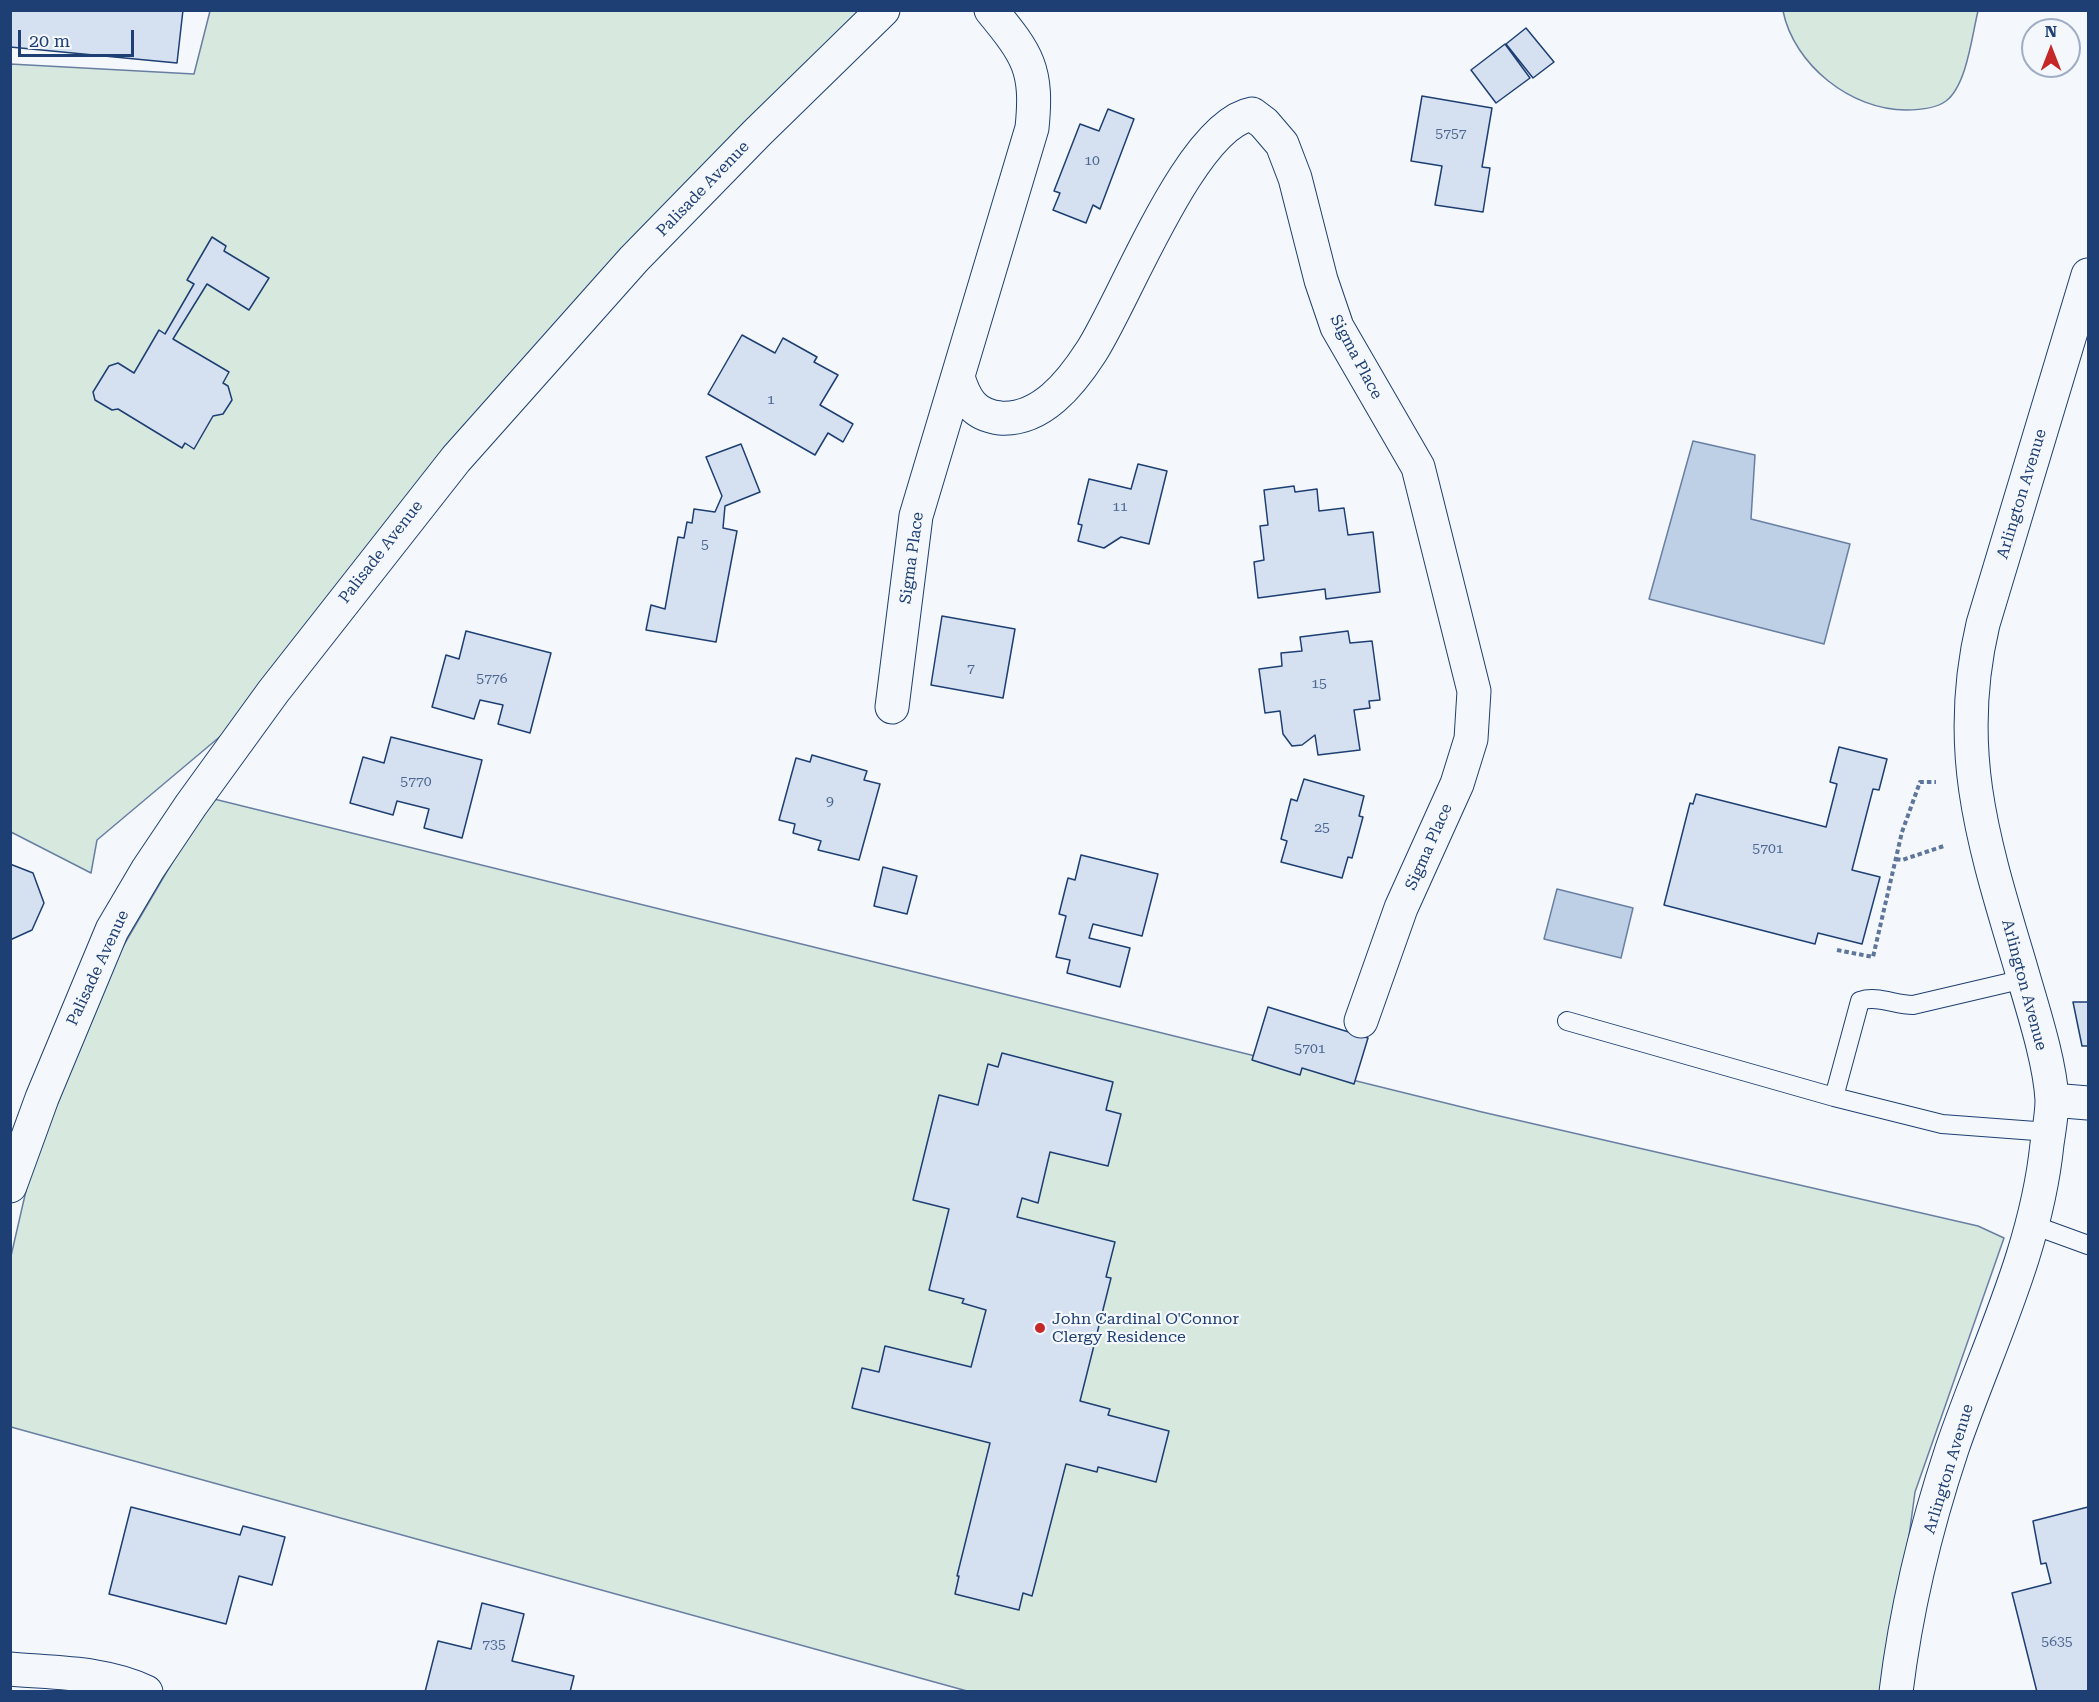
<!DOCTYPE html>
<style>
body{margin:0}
#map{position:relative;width:2099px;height:1702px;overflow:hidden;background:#f4f7fb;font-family:"Roboto Serif",serif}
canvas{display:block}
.frame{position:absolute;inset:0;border:12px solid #1d3f73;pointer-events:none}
.north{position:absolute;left:2021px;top:18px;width:60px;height:60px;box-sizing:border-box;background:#f4f7fb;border:2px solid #9eadc5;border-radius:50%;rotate:0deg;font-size:16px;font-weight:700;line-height:24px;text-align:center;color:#1d3f73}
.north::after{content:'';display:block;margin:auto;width:21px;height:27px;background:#c62828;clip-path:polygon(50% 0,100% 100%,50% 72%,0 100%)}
.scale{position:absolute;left:18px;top:30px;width:116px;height:27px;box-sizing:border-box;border:3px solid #1d3f73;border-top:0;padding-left:8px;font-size:18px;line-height:21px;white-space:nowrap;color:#1d3f73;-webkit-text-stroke:4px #f4f7fb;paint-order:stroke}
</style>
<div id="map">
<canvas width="2099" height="1702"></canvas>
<div class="frame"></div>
<div class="north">N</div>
<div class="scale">20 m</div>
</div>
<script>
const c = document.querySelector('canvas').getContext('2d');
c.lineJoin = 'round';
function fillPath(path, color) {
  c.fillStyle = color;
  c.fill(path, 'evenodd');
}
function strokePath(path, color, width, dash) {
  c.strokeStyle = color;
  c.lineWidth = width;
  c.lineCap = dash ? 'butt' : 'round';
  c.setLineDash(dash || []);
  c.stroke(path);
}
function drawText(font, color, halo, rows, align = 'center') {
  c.font = font + ' "Roboto Serif",serif';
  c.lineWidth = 4.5;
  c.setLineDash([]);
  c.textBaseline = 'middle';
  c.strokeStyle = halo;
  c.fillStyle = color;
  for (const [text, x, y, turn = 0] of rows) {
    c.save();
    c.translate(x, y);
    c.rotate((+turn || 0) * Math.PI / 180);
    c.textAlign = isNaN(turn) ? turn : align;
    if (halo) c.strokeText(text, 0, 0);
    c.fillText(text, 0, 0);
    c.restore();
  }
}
const green = new Path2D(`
 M210,11H883L757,133L273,692L97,840L91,873L11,832L10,64L194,74Z
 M1783,11V10L1978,11C1972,35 1967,85 1946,101C1935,109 1920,110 1906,110C1851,110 1794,65 1783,11Z
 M210,798L1482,1112L1978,1226L2004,1238L1915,1492L1888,1691H967L11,1427V1256L31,1169L115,960Z`);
fillPath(green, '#d7e8df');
strokePath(green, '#687fa3', 1.5);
const water = new Path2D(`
 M1693,441L1755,455L1751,519L1850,544L1824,644L1649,599Z
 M1557,889L1633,908L1621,958L1544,939Z`);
fillPath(water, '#bed0e5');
strokePath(water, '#687fa3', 1.5);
const building = new Path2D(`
 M10,10H183L177,63L10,47Z
 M1526,28L1554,62L1533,78L1506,44Z
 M1505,44L1530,78L1496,103L1471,70Z
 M1422,96L1492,108L1482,167L1490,168L1483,212L1435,205L1442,166L1411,161Z
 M1108,109L1134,119L1100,209L1093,205L1086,223L1053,210L1060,193L1054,191L1080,124L1099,131Z
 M212,237L226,246L224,251L269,278L249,310L207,284L173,339L229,372L223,383L228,386L232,400L223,414L213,416L194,449L185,443L182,448L118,409L112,410L95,400L93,392L109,366L118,363L134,373L159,330L165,334L194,284L187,280Z
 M742,335L775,353L783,338L817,357L814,362L838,375L820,405L853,424L843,442L828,433L815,455L708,394Z
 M741,444L760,492L725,506L723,528L737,531L716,642L646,630L651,605L665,609L678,537L684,538L687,522L692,523L694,509L715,512L722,496L706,457Z
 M1138,464L1167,471L1149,544L1121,537L1104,548L1078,541L1082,525L1078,524L1089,479L1131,489Z
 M1294,486L1295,492L1317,489L1319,511L1344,508L1348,535L1373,532L1380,592L1326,599L1325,589L1258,598L1254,562L1264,560L1260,526L1268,525L1264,490Z
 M942,616L1015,629L1003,698L931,685Z
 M466,631L551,653L530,733L498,724L503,705L480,700L474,719L432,707L446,655L459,659Z
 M1348,631L1350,643L1372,641L1380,700L1369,701L1370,708L1354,710L1360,750L1318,755L1315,735L1302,745L1292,746L1283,734L1280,711L1265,713L1259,669L1282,666L1281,653L1302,651L1300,637Z
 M391,737L482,760L462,838L424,828L429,809L397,801L393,815L350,803L363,757L384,763Z
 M1839,747L1887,759L1879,790L1873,789L1852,870L1880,877L1862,944L1818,933L1815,944L1664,905L1690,803L1693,804L1696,794L1826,827L1837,784L1830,782Z
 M812,755L867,771L864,780L880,784L859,860L818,850L821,841L793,833L795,824L779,820L796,758L810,762Z
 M1304,779L1364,796L1359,816L1363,817L1352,858L1348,857L1342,878L1281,862L1287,841L1281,839L1291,799L1297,801Z
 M1081,855L1158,874L1142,936L1093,924L1089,938L1130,948L1120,987L1067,973L1070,960L1056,957L1066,916L1059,914L1068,878L1075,880Z
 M10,864L33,873L44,903L32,930L10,940Z
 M883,867L917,876L907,914L874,906Z
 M2073,1002H2088V1046H2082Z
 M1268,1007L1368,1038L1354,1084L1302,1068L1300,1075L1252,1060Z
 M1002,1053L1113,1082L1106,1110L1121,1114L1108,1166L1050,1152L1038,1203L1022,1198L1017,1217L1115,1242L1106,1277L1111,1278L1080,1401L1110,1409L1108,1415L1169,1431L1156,1482L1098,1467L1097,1472L1066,1464L1032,1596L1023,1593L1019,1610L955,1594L959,1576H957L990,1443L852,1408L862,1368L879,1372L885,1346L971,1367L986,1310L962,1303L964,1299L929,1290L949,1209L913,1200L939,1095L978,1105L988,1064L998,1067Z
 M131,1507L240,1535L243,1526L285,1537L272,1585L239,1576L226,1624L109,1594Z
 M2088,1507V1692H2037L2012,1593L2051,1583L2046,1563L2041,1564L2033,1521Z
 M482,1603L524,1614L512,1661L574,1676L570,1692H425L438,1641L471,1649Z`);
fillPath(building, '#d5e0f0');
strokePath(building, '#1d3f73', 1.5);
const service = new Path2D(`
 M2024,979L1913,1005C1895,1005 1877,995 1860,1001L1834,1097L1942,1124L2049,1132
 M1567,1021L1834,1097
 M2033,1225L2088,1245`);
const minor = new Path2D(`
 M958,377C965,400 974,415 1000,418C1041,421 1071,383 1091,352C1125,300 1190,125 1252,114L1264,123L1282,144L1295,178L1321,280L1337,327L1418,467L1474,691L1471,739L1457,784L1401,908L1361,1021
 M892,707L916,516L1032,128C1038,69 1028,55 991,10
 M2052,1100L2088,1103
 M10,1186L42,1098L112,930L148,869L191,805L273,692L456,459L634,259L757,133L883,10
 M10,1669C54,1673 106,1672 146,1692
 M1896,1692C1906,1610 1926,1527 1952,1449C1987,1347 2036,1252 2047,1144C2049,1130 2052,1114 2052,1100C2050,1060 2031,1004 2020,965C1984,844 1953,751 1983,624L2088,275`);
strokePath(service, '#1d3f73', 20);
strokePath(minor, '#1d3f73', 35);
strokePath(new Path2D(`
 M1896,859L1902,860L1944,846
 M1837,950L1873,957L1902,832L1920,782H1936`), '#5e769c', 4, [4.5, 3]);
strokePath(service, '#f4f7fb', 18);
strokePath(minor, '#f4f7fb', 33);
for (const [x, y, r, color] of [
 [1040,1328,6,"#c62828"]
]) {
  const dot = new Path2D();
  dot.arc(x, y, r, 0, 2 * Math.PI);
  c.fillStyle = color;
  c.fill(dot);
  strokePath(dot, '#f4f7fb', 2);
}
drawText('14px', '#4b6792', null, [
 ["5757",1451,134],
 ["10",1092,161],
 ["1",771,400],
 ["11",1120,507],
 ["5",705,545],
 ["7",971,669],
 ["5776",492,679],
 ["15",1319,684],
 ["5770",416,782],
 ["9",830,802],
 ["25",1322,828],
 ["5701",1768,849],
 ["5701",1310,1049],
 ["5635",2057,1642],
 ["735",494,1645]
]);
drawText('16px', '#1d3f73', '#f4f7fb', [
 ["Palisade Avenue",703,189,-46],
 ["Sigma Place",1356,357,62],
 ["Arlington Avenue",2022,494,-73],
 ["Palisade Avenue",381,552,-52],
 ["Sigma Place",912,558,-82],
 ["Sigma Place",1429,847,-66],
 ["Palisade Avenue",98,968,-65],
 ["Arlington Avenue",2024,985,75],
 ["Arlington Avenue",1949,1469,-73]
]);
drawText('16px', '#1d3f73', '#f4f7fb', [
 ["John Cardinal O'Connor",1052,1319],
 ["Clergy Residence",1052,1337]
], 'left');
</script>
